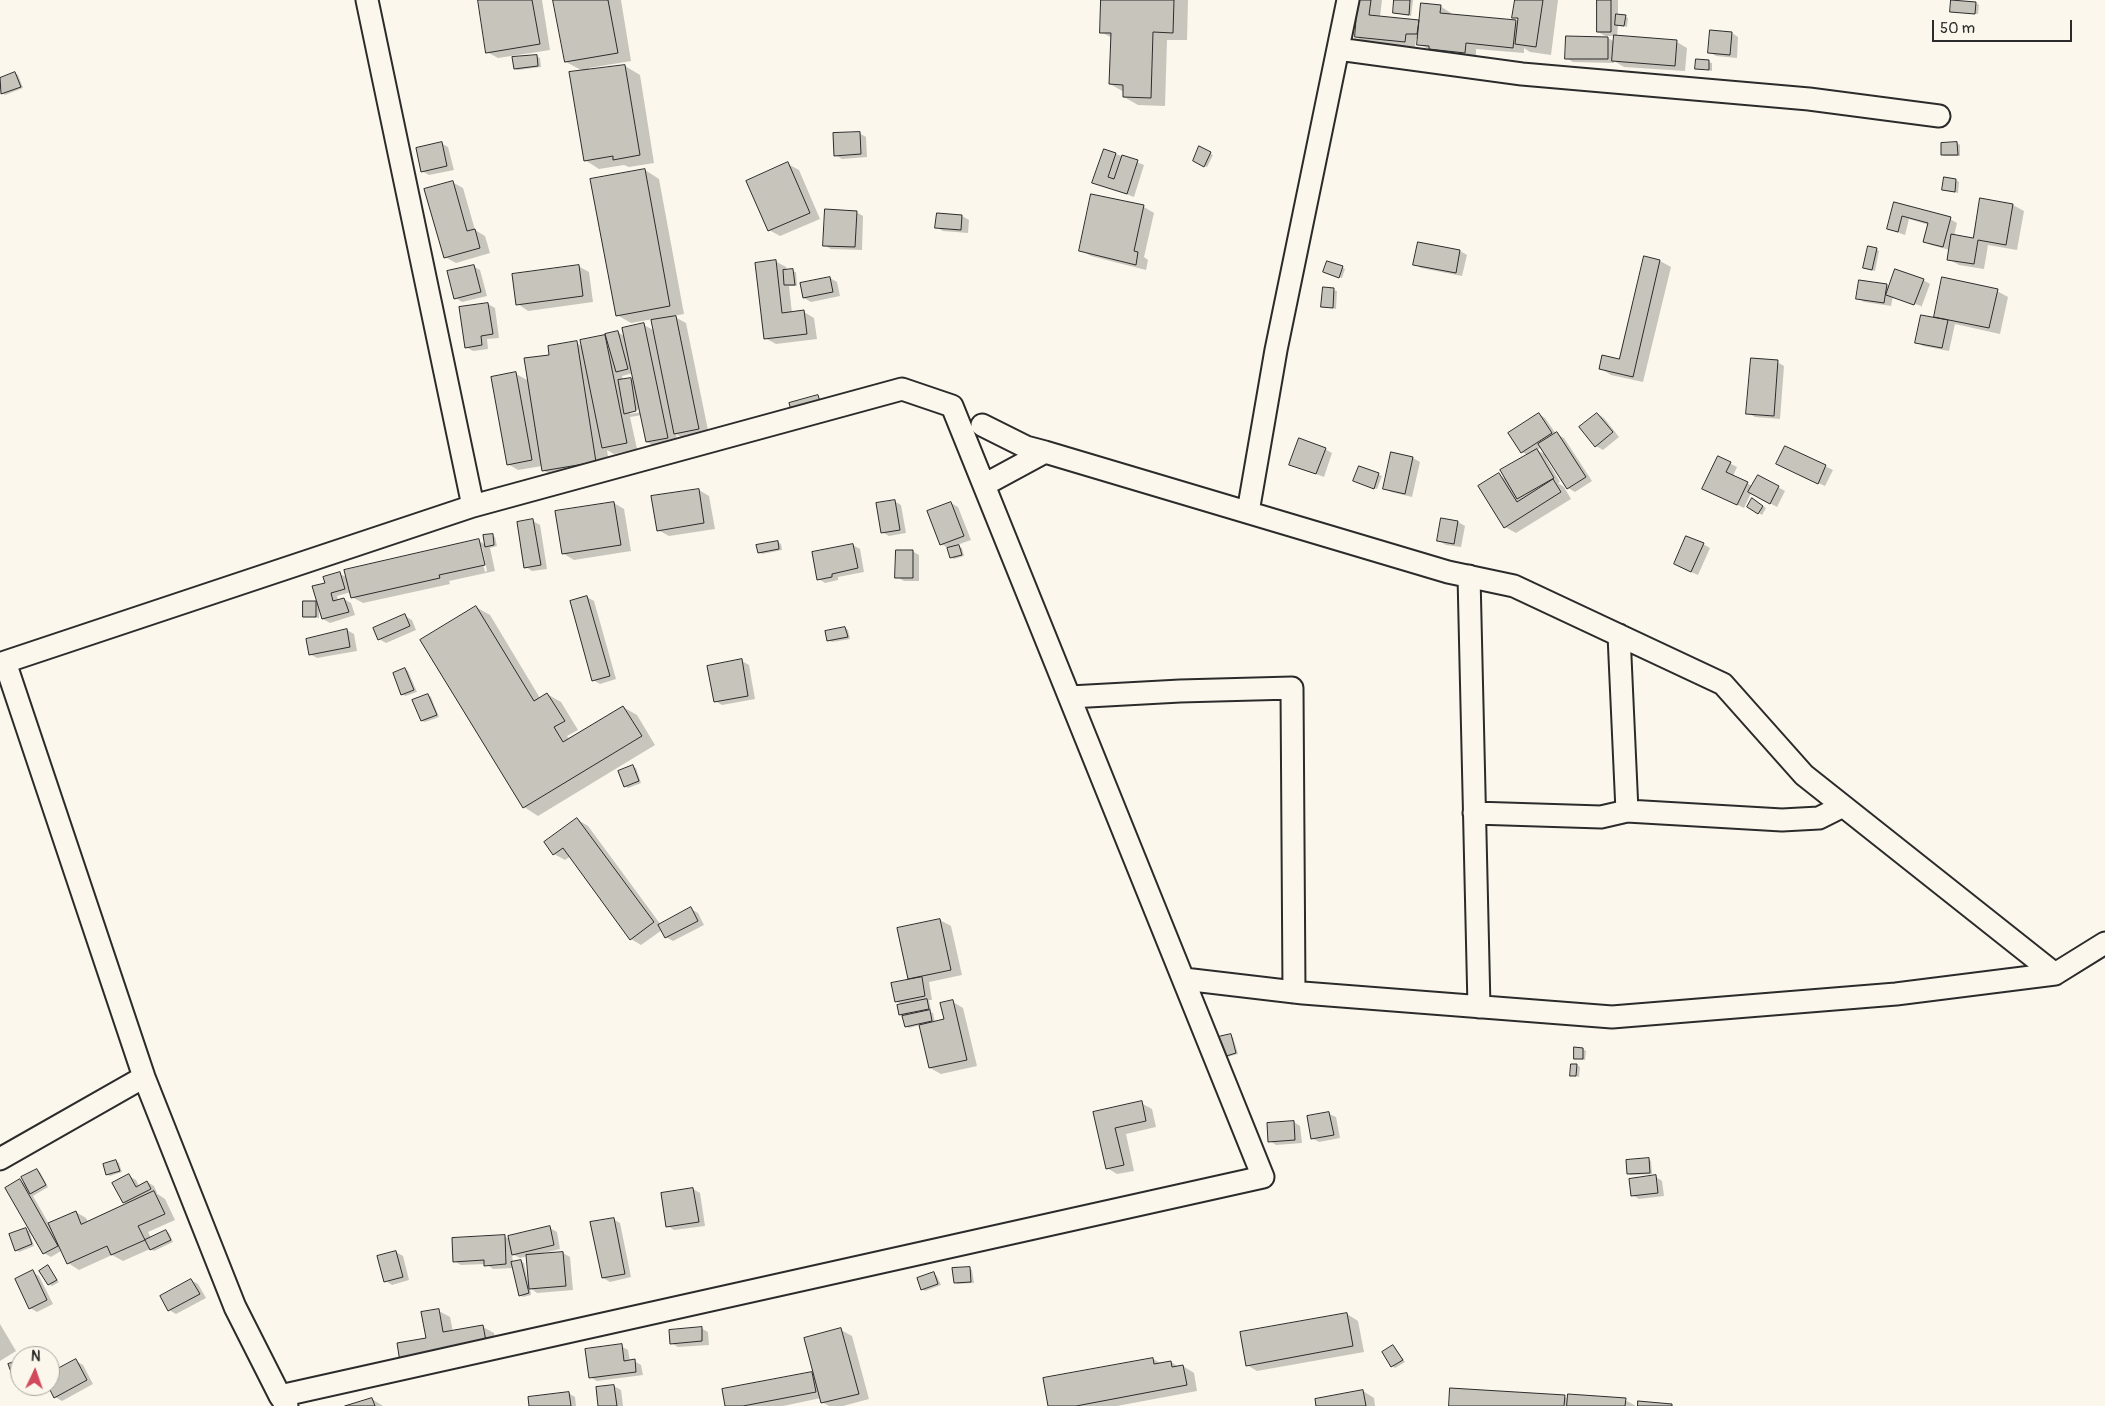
<!DOCTYPE html>
<style>
body{margin:0}
#map{position:relative;width:2105px;height:1406px;overflow:hidden;background:#fbf7ec;font-family:Pangolin,sans-serif}
canvas{display:block}
.north{position:absolute;left:10px;top:1346px;width:50px;height:50px;box-sizing:border-box;background:#fbf7ec;border:1px solid #a8a59f;border-radius:50%;rotate:3deg;font-size:14px;font-weight:700;line-height:20px;text-align:center;color:#2b2b2b}
.north::after{content:'';display:block;margin:auto;width:18px;height:22px;background:#d1495b;clip-path:polygon(50% 0,100% 100%,50% 72%,0 100%)}
.scale{position:absolute;left:1932px;top:20px;width:140px;height:22px;box-sizing:border-box;border:2px solid #2b2b2b;border-top:0;padding-left:6px;font-size:15px;line-height:18px;white-space:nowrap;color:#2b2b2b;-webkit-text-stroke:4px #fbf7ec;paint-order:stroke}
</style>
<div id="map">
<canvas width="2105" height="1406"></canvas>
<div class="north">N</div>
<div class="scale">50 m</div>
</div>
<script>
const c = document.querySelector('canvas').getContext('2d');
c.lineJoin = 'round';
function fillPath(path, color) {
  c.fillStyle = color;
  c.fill(path, 'evenodd');
}
function strokePath(path, color, width, dash) {
  c.strokeStyle = color;
  c.lineWidth = width;
  c.lineCap = dash ? 'butt' : 'round';
  c.setLineDash(dash || []);
  c.stroke(path);
}
fillPath(new Path2D(`
 M479,0H542L550,50L498,58L487,52Z
 M555,0H621L631,61L589,68V70L625,66L640,75L654,163L629,167L624,165L599,169L585,160L583,71L566,62Z
 M1102,0H1188L1187,40H1167L1165,106L1138,105L1124,97V92L1110,84L1112,38L1101,32Z
 M1360,0H1382L1380,17L1421,22L1440,6L1451,13V15L1516,22L1519,23V20L1514,17L1516,0H1558L1551,55L1530,52L1524,48V53L1476,49V58L1441,55L1418,44L1419,39H1416L1415,47L1367,43L1356,37Z
 M1395,0H1413L1411,16L1394,13Z
 M1599,0H1618V15L1628,18L1627,27L1618,25L1617,37L1677,42L1687,48L1685,71L1624,67L1614,61V63L1573,62L1566,58L1608,38L1615,42L1616,36H1605L1598,32Z
 M1976,3L1979,5L1978,14L1953,11Z
 M1732,33L1738,37L1737,58L1716,56L1709,52Z
 M536,56L540,58L541,67L518,70L515,69Z
 M1697,60L1712,63V71L1696,68Z
 M15,73L18,75L23,88L5,95L2,93L0,87V79Z
 M859,133L866,137L867,157L842,159L835,155Z
 M441,143L448,147L454,170L429,175L422,171Z
 M1957,143L1960,145V156H1945L1942,155Z
 M1200,148L1213,155L1207,167L1194,160Z
 M1116,154L1144,165L1134,197L1094,182Z
 M788,164L799,170L820,219L780,236L769,230Z
 M645,170L659,179L684,314L673,316L686,323L709,435L686,440L676,434L678,444L658,448L647,442L642,415L630,417L637,449L614,454L607,450L610,470L558,479L543,470L542,466L518,470L508,464L516,374L529,381L551,356L576,343L582,346L618,332L625,337L644,325L655,331L653,319L631,323L617,315ZM633,373L635,382L631,379L623,381L622,376ZM642,409V412L630,414V411Z
 M1956,180L1959,182L1958,193L1943,190Z
 M452,182L463,188L475,230L485,236L490,253L456,263L445,257Z
 M1092,195L1144,207L1154,213L1144,257L1148,260L1146,270L1091,256L1080,250Z
 M1981,200L2013,205L2024,211L2017,250L1988,245L1984,269L1959,265L1948,259L1950,250L1931,245L1924,241L1929,225L1909,219L1905,235L1888,229L1895,204L1950,219L1957,223L1954,236L1974,239Z
 M856,212L863,216L862,250L831,249L824,245Z
 M938,214L962,216L969,220L968,233L943,231L936,227Z
 M1418,243L1460,251L1467,255L1462,276L1421,268L1414,264Z
 M1876,249L1879,251L1875,271L1867,269L1864,268Z
 M1645,257L1660,261L1671,267L1643,382L1611,375L1600,368L1620,361Z
 M775,261L786,267L787,271L796,272L797,286H789L792,313L804,312L814,318L817,339L776,344L765,338Z
 M473,266L480,270L487,296L462,302L456,298Z
 M578,266L589,272L593,302L528,311L518,304Z
 M1342,267L1345,269L1342,278L1327,273Z
 M830,278L837,282L840,296L811,302L804,298Z
 M1923,280L1930,284L1921,308V306L1893,296L1891,306L1864,302L1857,298L1887,285L1890,287Z
 M1324,288L1337,291L1336,309L1322,306Z
 M1997,291L2008,297L2000,334L1955,324L1949,351L1923,346L1917,342L1941,320L1935,316Z
 M488,304L495,308L499,338L487,339L488,349L473,351L466,347L460,308Z
 M1777,362L1784,366L1780,419L1755,417L1748,413Z
 M1539,414L1545,418L1556,434L1564,438L1592,481L1575,492L1568,488L1548,457L1546,458L1560,482L1558,483L1564,487L1571,499L1516,533L1505,527L1480,487L1499,475L1506,479L1528,455L1522,452ZM1542,447L1548,456L1537,450Z
 M1598,414L1604,418L1619,437L1603,450L1596,446Z
 M1785,447L1833,470L1825,486L1784,468Z
 M1325,449L1332,453L1324,477L1291,465Z
 M1391,454L1413,458L1420,462L1412,497L1391,492L1384,488Z
 M1719,458L1737,467L1733,476L1752,486L1758,476L1785,491L1777,507L1751,493L1744,508L1711,492Z
 M1359,467L1382,476L1377,489L1358,482Z
 M699,490L709,496L715,529L669,536L658,530Z
 M1753,500L1766,508L1762,515L1748,506Z
 M894,501L901,505L906,533L889,536L882,532Z
 M614,503L624,509L631,551L574,560L564,554Z
 M951,503L958,507L971,540L957,545L962,548L964,556L954,559L951,557L948,548L941,544Z
 M1442,519L1458,522L1465,526L1461,547L1446,545L1439,541Z
 M533,521L540,525L547,569L532,571L526,567Z
 M492,535L495,537L497,546L490,548L495,571L449,581L450,584L363,603L352,597L351,592L337,596L338,601L344,599L351,603L355,615L330,623L323,619L319,607V618L304,616L316,602L319,604L326,583L340,574L348,578L479,541L486,545ZM479,547H482L487,571L485,572Z
 M778,542L781,544L782,550L762,554L759,552Z
 M1703,544L1710,548L1698,575L1682,568Z
 M853,545L860,549L864,572L838,577V580L825,583L819,579Z
 M912,551L919,555V581H904L897,577Z
 M587,597L594,601L616,679L600,684L593,680Z
 M476,607L490,615L540,698L547,694L561,702L578,730L567,736L569,739L623,707L637,715L655,745L538,816L524,807L422,640Z
 M405,616L412,620L416,630L386,643L379,639Z
 M845,628L848,630L850,639L832,642L829,640Z
 M347,630L354,634L357,651L317,658L310,654Z
 M742,661L749,665L755,699L722,705L715,701Z
 M405,669L408,671L417,692L405,696L402,694Z
 M428,695L431,697L439,717L425,722L422,721Z
 M633,767L636,768L641,783L628,788L625,786Z
 M578,820L588,826L661,925L691,909L698,913L704,925L673,941L666,937L662,930L641,945L631,939L571,856L565,860L554,854Z
 M940,920L951,926L962,975L929,982L932,1000H929L931,1010L928,1011L933,1013L935,1023L945,1020L953,1002L963,1008L977,1066L941,1074L930,1068L920,1025L909,1028L906,1026L903,1016L900,1014L902,1005L896,1001L912,980L909,978Z
 M1230,1036L1233,1037L1238,1054L1227,1057L1224,1056Z
 M1583,1049L1586,1051L1585,1060L1575,1058Z
 M1577,1065L1580,1067L1579,1077L1571,1075Z
 M1141,1103L1152,1109L1156,1127L1126,1134L1134,1171L1117,1174L1107,1168L1094,1113Z
 M1329,1114L1336,1117L1340,1138L1319,1142L1312,1138Z
 M1294,1122L1300,1126L1302,1143L1276,1145L1270,1141Z
 M1648,1159L1651,1161L1652,1174L1631,1175L1628,1174Z
 M116,1161L119,1163L122,1172L110,1176L107,1174Z
 M37,1170L40,1172L48,1187L33,1196L49,1224L76,1212L86,1218L88,1222L128,1204L124,1202L129,1176L136,1180L139,1186L147,1182L154,1186L157,1193H156L165,1199L175,1220L148,1232L151,1238L166,1231L169,1233L173,1242L154,1251L150,1249L123,1261L112,1255L79,1270L68,1263L61,1251L51,1257L44,1253L20,1181L27,1185Z
 M1656,1177L1662,1181L1664,1196L1639,1199L1632,1195Z
 M693,1189L700,1193L705,1226L674,1230L668,1226Z
 M613,1219L620,1223L631,1277L610,1282L603,1278Z
 M550,1228L557,1232L560,1249L540,1254V1255L563,1253L570,1257L573,1290L537,1293L530,1288L531,1295L523,1297L520,1295L514,1268L493,1269L486,1264L461,1265L454,1261L505,1237L510,1239ZM512,1254L520,1258L528,1256L530,1282H528L524,1263L521,1261L513,1263Z
 M26,1230L29,1231L34,1246L19,1252L16,1250Z
 M396,1252L403,1256L409,1280L392,1285L386,1281Z
 M48,1267L59,1282L52,1286L49,1284Z
 M969,1268L972,1270L974,1283L958,1284L955,1283Z
 M32,1272L39,1276L53,1304L37,1312L30,1308Z
 M934,1274L937,1276L941,1285L925,1291L922,1289Z
 M191,1280L198,1284L206,1298L176,1314L169,1310Z
 M439,1311L450,1317L453,1332L483,1327L494,1333L497,1353L427,1339Z
 M1347,1314L1358,1321L1364,1352L1257,1371L1247,1365Z
 M0,1324L16,1351L0,1361Z
 M701,1328L708,1332L709,1345L678,1347L671,1343Z
 M841,1330L852,1336L869,1399L843,1406H829L822,1402L821,1398L783,1406H726L723,1390L815,1372Z
 M621,1346L628,1350L630,1361H634L641,1365L643,1375L597,1381L590,1377Z
 M1393,1346L1405,1362L1395,1368L1392,1366Z
 M1153,1359L1162,1364L1171,1362L1179,1367L1183,1366L1194,1373L1197,1391L1117,1406H1049Z
 M76,1361L83,1365L93,1384L62,1401L55,1397L49,1386L50,1374Z
 M614,1386L621,1390L623,1406H600Z
 M1363,1391L1374,1398L1375,1406H1318Z
 M568,1393L575,1397L576,1406H530Z
 M1565,1397L1569,1399L1625,1400L1636,1406H1450Z
 M372,1399L383,1406H349Z`), '#0003');
const building = new Path2D(`
 M478,0H532L540,44L486,53Z
 M553,0H608L618,53L565,62Z
 M1101,0H1174L1173,33L1153,32L1151,98L1123,97V85L1109,84L1111,33H1100Z
 M1358,0H1371L1369,15L1419,20L1417,34H1406L1405,42L1355,37Z
 M1394,0H1410L1409,15L1393,13Z
 M1515,0H1543L1536,47L1515,44L1518,18H1512Z
 M1597,0H1611V32H1597Z
 M1951,0L1976,2L1975,14L1950,12Z
 M1421,3L1441,5L1440,13L1516,20L1513,48L1466,43L1465,53L1429,49V46L1417,45Z
 M1616,14L1626,15L1624,26L1615,25Z
 M1710,30L1732,32L1730,55L1708,53Z
 M1614,35L1677,40L1675,66L1612,61Z
 M1566,36L1608,37V59H1565Z
 M537,55L538,66L514,69L512,57Z
 M1696,59L1709,60V70L1695,69Z
 M625,65L640,155L613,160V156L584,161L569,72Z
 M15,72L21,87L1,94L0,78Z
 M860,132L861,154L834,156L833,133Z
 M442,142L447,166L421,172L416,148Z
 M1957,142L1958,155H1941V143Z
 M1199,146L1211,152L1204,167L1193,161Z
 M1104,149L1116,153L1108,177L1114,179L1122,155L1138,160L1127,194L1092,183Z
 M788,162L810,213L768,231L746,181Z
 M645,169L670,306L616,316L590,179Z
 M1944,177L1956,179L1955,192L1942,190Z
 M453,181L467,231L475,229L480,248L444,258L424,189Z
 M1091,194L1144,205L1134,251L1138,252L1136,265L1079,251Z
 M1980,198L2013,204L2006,245L1978,240L1974,264L1947,260L1951,234L1973,238Z
 M1894,202L1951,217L1943,247L1923,242L1928,223L1902,216L1898,232L1887,229Z
 M825,209L857,211L855,247L823,246Z
 M937,213L962,215L961,230L935,228Z
 M1418,242L1460,250L1456,273L1413,265Z
 M1868,246L1877,248L1872,270L1863,268Z
 M1644,256L1660,260L1633,377L1599,369L1602,355L1619,359Z
 M776,260L782,313L804,310L807,334L764,339L755,263Z
 M1327,261L1343,266L1339,278L1323,272Z
 M474,265L481,292L454,299L447,271Z
 M579,265L583,296L516,305L512,274Z
 M793,269L795,285H784L783,270Z
 M1895,269L1924,279L1914,305L1886,295Z
 M830,277L833,292L803,298L800,283Z
 M1942,277L1998,289L1989,328L1934,317Z
 M1859,280L1887,284L1884,303L1856,299Z
 M1323,287L1334,288L1333,308L1321,307Z
 M488,303L493,334L481,336L482,345L465,348L459,307Z
 M1921,315L1948,320L1942,348L1915,343Z
 M676,316L699,429L674,434L651,320Z
 M644,323L668,438L646,442L622,328Z
 M618,331L628,369L616,372L605,334Z
 M605,335L627,443L602,448L580,340Z
 M577,341L596,462L542,471L524,358L549,355L548,346Z
 M1751,358L1778,360L1774,416L1746,414Z
 M516,372L532,460L507,465L491,377Z
 M631,378L636,411L624,414L618,380Z
 M818,395L822,408L793,417L789,403Z
 M1539,413L1552,433L1521,453L1508,433Z
 M1597,413L1613,432L1595,447L1579,427Z
 M1557,432L1586,477L1567,489L1538,444Z
 M1299,438L1326,448L1316,474L1289,465Z
 M1785,446L1826,465L1818,484L1776,464Z
 M1537,449L1554,478L1517,499L1500,470Z
 M1391,452L1413,457L1405,494L1383,489Z
 M1718,456L1731,462L1726,472L1748,482L1737,505L1702,489Z
 M1359,466L1379,473L1374,489L1353,481Z
 M1499,473L1517,502L1553,479L1561,492L1504,528L1478,486Z
 M1758,475L1779,486L1770,504L1748,492Z
 M699,489L704,523L657,531L651,496Z
 M1752,498L1763,506L1758,514L1747,507Z
 M895,500L900,530L881,533L876,503Z
 M614,502L621,545L562,554L555,511Z
 M951,502L964,536L940,545L927,511Z
 M1441,518L1458,521L1454,544L1437,541Z
 M533,519L541,565L524,568L517,522Z
 M493,534L494,545L485,547L483,535Z
 M1686,536L1704,543L1691,572L1674,564Z
 M479,539L485,565L439,575L440,578L351,598L344,570Z
 M778,541L779,549L758,553L756,545Z
 M853,544L858,568L832,574V577L817,580L812,552Z
 M959,545L962,555L950,558L947,548Z
 M896,550H913V578H895Z
 M340,572L345,589L331,593L333,601L344,598L349,612L322,619L312,586L325,583L323,577Z
 M587,596L610,676L592,681L570,601Z
 M303,601H316V617H303Z
 M476,606L534,701L547,693L565,721L554,727L563,742L623,706L642,736L523,808L420,640Z
 M405,614L410,626L378,640L373,628Z
 M845,627L848,637L827,641L825,631Z
 M347,629L350,647L309,655L306,639Z
 M742,659L748,696L714,702L707,666Z
 M405,668L414,690L401,695L393,673Z
 M428,694L437,715L421,721L412,700Z
 M633,765L639,781L624,787L618,771Z
 M577,818L654,922L630,940L563,848L553,855L544,842Z
 M691,907L698,921L665,938L658,925Z
 M940,919L951,970L908,979L897,928Z
 M922,977L925,996L895,1002L891,983Z
 M927,999L929,1009L899,1015L897,1005Z
 M953,1000L967,1060L929,1068L919,1025L944,1019L940,1003Z
 M930,1010L932,1021L905,1027L902,1016Z
 M1231,1034L1236,1053L1223,1057L1218,1037Z
 M1574,1047L1583,1048V1059H1574Z
 M1571,1064H1577L1576,1076H1570Z
 M1142,1101L1146,1121L1115,1128L1124,1165L1106,1169L1093,1112Z
 M1329,1112L1334,1135L1311,1139L1307,1116Z
 M1294,1121L1295,1140L1268,1142L1267,1123Z
 M1649,1158L1650,1173L1627,1174L1626,1160Z
 M116,1160L120,1171L106,1175L103,1164Z
 M37,1169L46,1185L30,1194L21,1177Z
 M129,1174L136,1187L147,1181L151,1189L123,1203L112,1183Z
 M1656,1175L1658,1193L1631,1196L1629,1179Z
 M20,1179L58,1246L43,1254L5,1188Z
 M693,1188L699,1222L666,1227L661,1193Z
 M154,1191L165,1214L138,1226L145,1240L111,1255L107,1246L67,1264L48,1223L76,1211L81,1224Z
 M614,1218L625,1274L602,1278L590,1222Z
 M550,1226L554,1245L512,1255L508,1236Z
 M26,1228L32,1244L15,1251L9,1234Z
 M166,1230L171,1240L150,1250L145,1240Z
 M505,1235L506,1264L484,1266V1260L453,1262L452,1238Z
 M396,1251L403,1277L384,1282L377,1256Z
 M563,1252L566,1286L529,1289L526,1255Z
 M521,1260L529,1293L519,1296L511,1262Z
 M48,1265L57,1280L48,1285L39,1271Z
 M970,1267L971,1282L954,1283L952,1268Z
 M33,1270L47,1300L29,1309L15,1279Z
 M934,1272L938,1284L921,1290L917,1278Z
 M191,1279L200,1294L168,1311L160,1296Z
 M439,1309L443,1332L483,1325L487,1347L400,1362L397,1343L426,1338L421,1312Z
 M1347,1313L1353,1346L1246,1366L1240,1332Z
 M702,1327V1341L670,1344L669,1330Z
 M841,1328L859,1394L821,1403L804,1338Z
 M622,1344L624,1361L635,1359L636,1372L589,1378L585,1349Z
 M1393,1345L1403,1360L1391,1367L1382,1352Z
 M1153,1358L1154,1364L1171,1361L1172,1367L1183,1365L1187,1385L1076,1406H1048L1043,1378Z
 M76,1359L87,1380L54,1398L48,1386H50V1373Z
 M20,1360V1378L14,1380L8,1364Z
 M812,1372L816,1392L743,1406H725L722,1389Z
 M614,1385L617,1406H598L596,1387Z
 M1450,1388L1565,1395L1564,1406H1449Z
 M1363,1390L1366,1406H1316L1315,1399Z
 M569,1392L571,1406H529L528,1397Z
 M1568,1394L1626,1398L1625,1406H1567Z
 M372,1398L375,1406H345Z
 M1638,1401L1672,1404V1406H1638Z`);
fillPath(building, '#c7c4bc');
strokePath(building, '#2b2b2b', 1);
const minor = new Path2D(`
 M367,0L473,506
 M1338,49L1522,74L1809,99L1939,116
 M982,425L1026,447L1045,452
 M984,485L1045,452L1448,572L1514,586L1723,684L1804,775L2055,974
 M1248,512L1276,350L1348,0
 M1469,576L1479,1007
 M1619,635L1627,811
 M1070,697L1180,691L1292,688L1294,992
 M1474,813L1601,817L1627,811L1782,820L1819,818L1843,806
 M1184,979L1303,993L1612,1017L1896,994L2055,974L2105,943
 M0,1159L144,1077
 M280,1396L1263,1177L952,406L902,389L473,506L5,662L144,1077L235,1307L280,1396L287,1406`);
strokePath(minor, '#2b2b2b', 25);
strokePath(minor, '#fbf7ec', 21);
</script>
